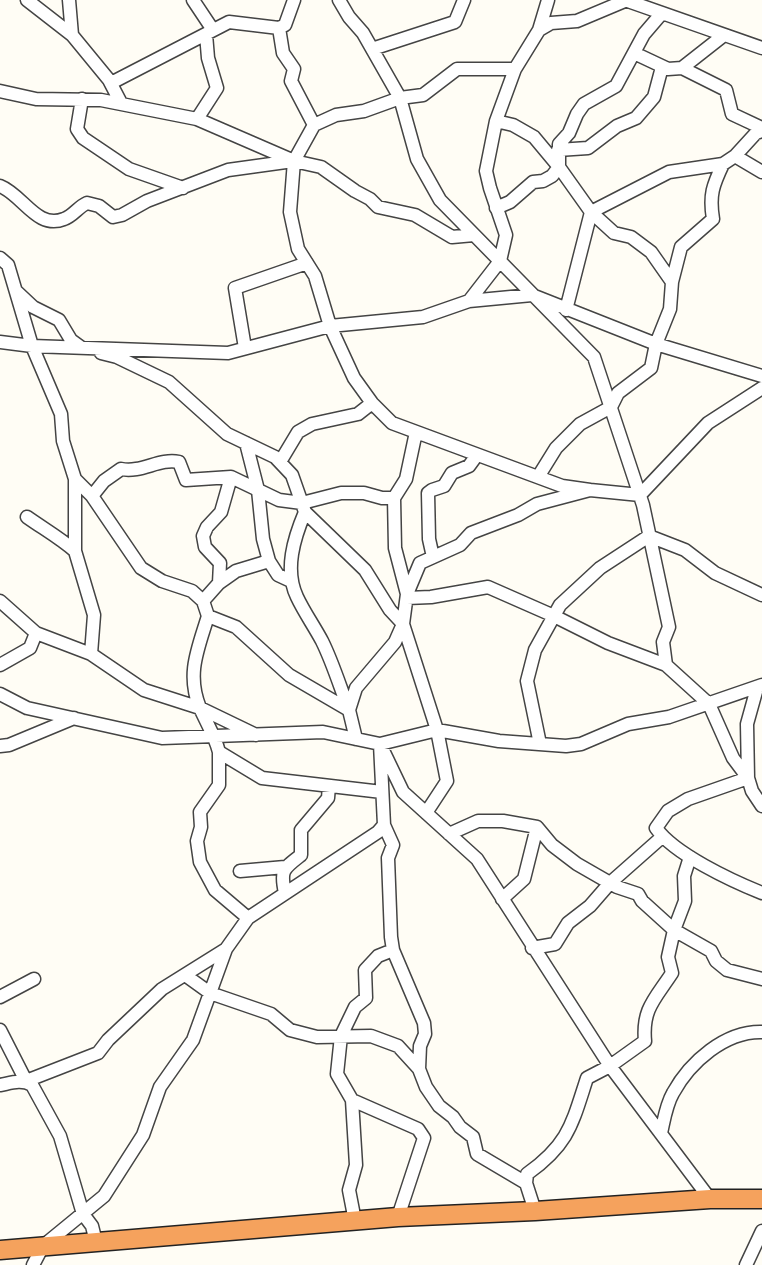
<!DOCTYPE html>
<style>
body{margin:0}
canvas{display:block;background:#fffdf5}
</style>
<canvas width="762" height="1265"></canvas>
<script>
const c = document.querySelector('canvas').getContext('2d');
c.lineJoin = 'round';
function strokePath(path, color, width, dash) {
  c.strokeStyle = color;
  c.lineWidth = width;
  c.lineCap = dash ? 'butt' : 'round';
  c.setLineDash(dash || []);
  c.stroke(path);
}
const minor = new Path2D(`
 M27,0L72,35L109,80L121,103
 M69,0L72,35
 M193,0L213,30
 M339,0L349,17L363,33L400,98L417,159L440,200L594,357L643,505L669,627L663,642L666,665L709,704L733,758L748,778L688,799L668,811L656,828C674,854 732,881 762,893
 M625,0L762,48
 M279,28L283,53L294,69L291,81L314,125
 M539,30L548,0
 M372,49L455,22L464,0
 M634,53L668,69L682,68L724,35
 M682,68L726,90L732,114L762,128
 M515,69H457L423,95L400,98L364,111L336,115L314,125L294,161L290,212L298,249L315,276L330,326L354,378L372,403L392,423L562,486L590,490
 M111,83L229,22L279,28L285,25L294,0
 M0,91L36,99L101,100L197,119L294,161L321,167L355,191L370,199L378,207L415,215L452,237L474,235
 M82,99L77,129L83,138L129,169L183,188
 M197,119L217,88L208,58L206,34
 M496,121L513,125L534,137L559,167L591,212L614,233L631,237L651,252L672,282
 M558,150L588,148L617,126L636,118L654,97L662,67
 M735,156L762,172
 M0,186C23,195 37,230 64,219C73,216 78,207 87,203L99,206L113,217L122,215L147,201L228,170L293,161
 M496,208L510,202L533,182L543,181L552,176L559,167V144L569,133L577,114L584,104L616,86L644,34L662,13
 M0,258L8,265L32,346L61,414L63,441L75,479L92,496L141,568L162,581L192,591L203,601L208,616L236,627L289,675L349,710L356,739
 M17,292L33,307L59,320L71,340L82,348
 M469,301L500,261L506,235L490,188L486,171L496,121L515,69L539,30L551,23L577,21L627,0
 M566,310L591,212L669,172L723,164L735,156L756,133L762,131
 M0,342L32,346L228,353L330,326L423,317L469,301L532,295L656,344L762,376
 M245,348L235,288L307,263
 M101,353L117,357L169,382L227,434L275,457L292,475L305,512C294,538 284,570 297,597C304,612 314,626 322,641C333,663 340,687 349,710
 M246,443L258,490L263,539L269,561L278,575L291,581
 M280,462L298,432L312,424L358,414L372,403
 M538,477L556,448L580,424L611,407L618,393L651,368L656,344L670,309L672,282L681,247L713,219C709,195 713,185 723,164
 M75,479V551L94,615L91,654
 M92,496L104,481L121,469C142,473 159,458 179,462L186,480L231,477L279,500L302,503L341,493H364L382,498H394
 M305,512L365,570L390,610L403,624L437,730L447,781L426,813
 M27,517C44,529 60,538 75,551
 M433,557L429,539L428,493L432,490L444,486L452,473L469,466L477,455
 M219,583L220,563L205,547L203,536L207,527L221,512L231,477
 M407,594L395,548L394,498L406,479L416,432
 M407,598L431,597L488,587L554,616L608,643L666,665
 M0,601L36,633L91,654L144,690L200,708L256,735
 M203,601L219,583L236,571L269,561
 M208,616C198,649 186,674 200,708C207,724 215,736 219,752L262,778L382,792
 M0,665L30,648L36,633
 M757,688L747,724L748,778L752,791L762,806
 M0,694L27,708L162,738L323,732L380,744L403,792L477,859L610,1066L710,1199
 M349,710L356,688L395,642L403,624L407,594L420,563L460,545L471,533L518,515L537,504L590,490L640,495L708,423L762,388
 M540,744L527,681L535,650L560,605L600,568L649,536L685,550L715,573L762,595
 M0,746L9,745L74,718
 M219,752V785L200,812L201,827L197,841L200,862L215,890L248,918
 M384,825L393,845L388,858L391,937L393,950L424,1023L425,1034L420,1046L419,1069
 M449,834L478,821H503L537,827L552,845L577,864L617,887L638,894L642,901L674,930L711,951L716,961L727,970L762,979
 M240,871L285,867
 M285,893C280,870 283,869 301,855V830L328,798L329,786
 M502,899L524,879L537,827
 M532,948L555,944L568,923L590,906L610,883L662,837
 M185,975L210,993L271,1014L290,1030L317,1037L371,1036L398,1046L419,1069L426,1087L439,1106L453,1117L460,1127L473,1137L477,1154L526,1183
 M0,997L34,979
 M0,1030L26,1081L98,1053L108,1040L162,989L226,949
 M0,1085C11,1083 21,1079 32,1085L60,1136L83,1214L92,1226L96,1242
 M352,1100L418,1129L424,1138L398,1217
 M661,1133C664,1120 666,1105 673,1093C690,1062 725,1031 762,1032
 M535,1211L526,1183L527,1174C569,1144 572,1124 587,1078L610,1066L645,1041C642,1009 655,999 672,973L668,957L674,930L685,901L684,876L690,857
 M355,1221L349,1190L356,1165L352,1100L337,1074L341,1036L355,1007L366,998L365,970L378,956L393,950
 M33,1265L43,1246L104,1196L143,1135L160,1087L193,1040L226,949L248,918L378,832L384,825L380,744L437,730L499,741L566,746L581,744L628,724L669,717L762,685
 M746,1265L762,1231`);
const highway = new Path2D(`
 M0,1250L398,1217L535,1211L710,1199H762`);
strokePath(minor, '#444', 15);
strokePath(highway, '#222', 21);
strokePath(minor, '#fff', 12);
strokePath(highway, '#f5a25d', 18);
</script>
